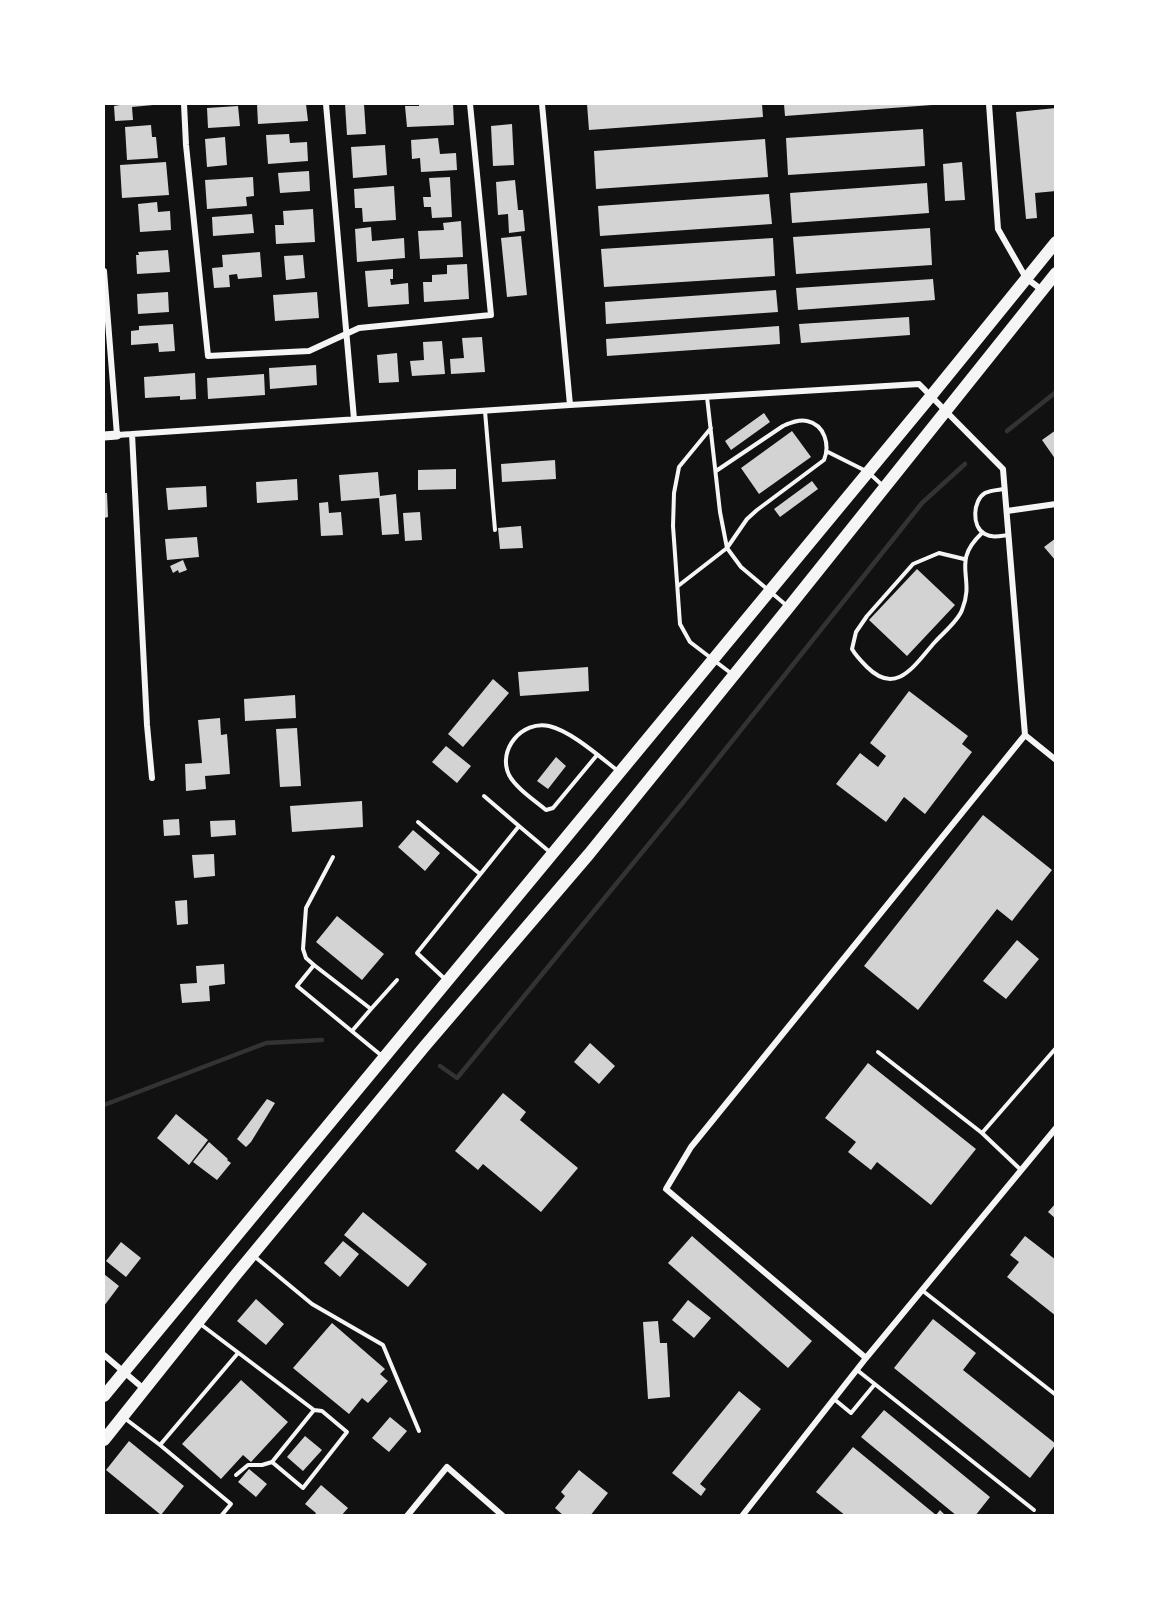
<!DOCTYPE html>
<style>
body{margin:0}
#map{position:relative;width:1159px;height:1619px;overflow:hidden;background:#111;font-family:Karla,sans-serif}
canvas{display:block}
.frame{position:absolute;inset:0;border:105px solid #fff;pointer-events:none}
</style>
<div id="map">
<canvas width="1159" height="1619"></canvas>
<div class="frame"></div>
</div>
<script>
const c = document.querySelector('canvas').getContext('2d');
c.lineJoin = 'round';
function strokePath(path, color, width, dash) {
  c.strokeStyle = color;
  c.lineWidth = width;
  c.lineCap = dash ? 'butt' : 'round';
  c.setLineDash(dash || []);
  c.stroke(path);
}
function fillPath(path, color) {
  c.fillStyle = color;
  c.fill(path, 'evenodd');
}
strokePath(new Path2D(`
 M1007,431L1056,392
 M440,1066L457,1078L685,800L922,503L965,464
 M104,1105L266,1043L322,1040`), '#333', 4.5);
fillPath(new Path2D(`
 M120,104H153V105L132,107L133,120L115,121L114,106L120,105Z
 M257,104H306L308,121L258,124Z
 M345,104H364L366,134L347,135Z
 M419,104H453L454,125L407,127L405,106H419Z
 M587,104H762L763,117L589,130Z
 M784,104H932V105L785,116Z
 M238,106L240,126L208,128L207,108Z
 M1056,108V191L1035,193L1037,218L1026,219L1016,112Z
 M512,124L514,165L493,166L491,126Z
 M151,125L152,137H156L158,158L127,160L125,127Z
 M923,129L925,166L788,175L786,138Z
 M289,134L290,143L307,142L308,161L268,164L266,135Z
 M225,137L227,165L207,167L205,139Z
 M438,138L440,154L456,153L457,170L421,172L420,158L412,159L411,140Z
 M765,139L768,177L596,189L594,151Z
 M385,145L387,175L353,178L351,147Z
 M166,162L169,195L122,198L120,165Z
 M962,162L965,200L945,201L943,164Z
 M309,171L310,191L280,193L278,173Z
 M253,177L254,196L246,197L247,206L207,209L205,180Z
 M450,177L452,217L432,218L431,207H424L423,197H431L429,178Z
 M515,180L518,210H523L525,231L509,233L508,214L498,215L496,182Z
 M927,183L929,213L792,223L790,193Z
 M394,186L396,220L363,222L362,208H355L354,189Z
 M769,194L772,224L600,236L598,206Z
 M157,202L158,212L170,211L171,230L140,232L138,204Z
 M313,209L315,242L276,244L275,225H284L283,211Z
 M252,214L254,233L213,236L212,217Z
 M461,221L463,257L420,259L418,231L444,230L443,223Z
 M371,227L372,241L404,238L405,258L357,262L355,229Z
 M930,228L932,265L796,274L793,237Z
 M521,236L527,295L507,297L501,238Z
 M773,238L775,276L604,287L601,249Z
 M168,250L170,272L137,274L136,255H139L138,252Z
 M260,252L262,277L238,279L237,274L229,275L230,287L214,288L212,268L223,267L222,255Z
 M303,255L305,278L286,280L284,256Z
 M467,264L469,299L424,302L423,282H432V275L447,274V265Z
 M393,269V279H390L391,285L408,283L409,304L368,307L365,271Z
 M933,279L935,300L798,310L796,288Z
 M776,290L778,312L606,324L605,302Z
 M168,292L169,312L138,314L137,294Z
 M317,292L319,318L275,321L273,295Z
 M909,317L910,335L801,343L799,324Z
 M173,324L175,351L159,352L158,343L131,345V331L139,330V326Z
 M779,326L780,344L607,356L606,339Z
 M482,337L485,372L451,374L450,359L464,358L462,338Z
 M442,341L445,374L412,376L410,361L424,360L423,342Z
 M397,353L399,382L379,383L377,355Z
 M316,365L317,385L270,389L269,368Z
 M195,373L196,399L180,400V396L145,398L144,377Z
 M264,374L265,395L208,399L207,378Z
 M764,413L770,422L731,450L725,441Z
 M1056,430V460L1042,440Z
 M792,431L811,457L759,494L741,468Z
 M555,460L556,479L502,482L501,464Z
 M456,469V489L418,490V470Z
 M378,472L380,496L396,494L399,534L382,535L379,498L341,501L339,475Z
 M297,479L298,500L257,503L256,482Z
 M812,481L818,489L780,517L774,509Z
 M206,486L207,507L168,510L166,488Z
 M104,493H107L108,517L104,518Z
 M328,502L329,513L341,512L343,535L321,536L319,503Z
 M420,512L422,540L405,541L403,513Z
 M521,526L523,548L500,549L498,528Z
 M197,537L199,557L167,560L165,539Z
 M1056,538V561L1044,547Z
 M183,560L187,570L179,573L178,570L173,573L170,566Z
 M917,569L955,605L907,656L869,620Z
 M588,667L589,691L520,696L518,672Z
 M493,679L509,693L463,747L448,734Z
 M909,691L968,736L962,744L972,752L925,814L904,797L886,822L836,784L860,753L878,767L886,756L870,743Z
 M295,695L296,718L245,721L244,699Z
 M220,718L221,735L227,734L230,774L205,776L206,789L186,791L185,764L202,763L198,720Z
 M297,728L301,786L280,787L276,729Z
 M446,746L471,766L457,783L432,762Z
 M556,757L566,766L548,789L537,781Z
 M362,801L363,827L292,832L290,806Z
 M983,815L1052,870L1012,921L997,909L918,1010L864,966Z
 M179,819L180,835L164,836L163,820Z
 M235,820L236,835L211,837L210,821Z
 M413,830L440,853L425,871L398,847Z
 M214,854L215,876L194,878L192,855Z
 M187,900L188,924L177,925L175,901Z
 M337,916L384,954L362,980L316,942Z
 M1017,940L1039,959L1006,999L983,981Z
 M224,964L225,984L209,986L210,1001L182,1003L180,984L197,983L196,966Z
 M590,1043L615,1066L599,1084L574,1062Z
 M868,1063L976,1149L931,1205L877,1162L871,1170L848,1152L856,1142L825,1118Z
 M503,1093L526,1112L520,1120L578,1168L541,1212L483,1164L478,1170L455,1151Z
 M267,1099L275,1103L251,1142L246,1147L237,1139Z
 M176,1114L208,1140L189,1165L157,1138Z
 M209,1142L228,1159L227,1160L231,1163L217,1180L193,1162Z
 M1056,1203V1219L1048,1212Z
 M363,1212L427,1264L408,1287L344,1235Z
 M692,1236L812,1341L788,1368L668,1263Z
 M1025,1236L1056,1260V1316L1007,1277L1019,1262L1010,1255Z
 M343,1241L359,1254L340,1277L324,1263Z
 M121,1242L141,1258L126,1277L106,1261Z
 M104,1274L119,1286L104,1306Z
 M256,1299L284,1324L266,1345L237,1321Z
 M688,1300L711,1318L694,1338L672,1320Z
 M933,1319L976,1353L963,1370L1056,1444L1030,1478L894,1368Z
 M658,1321L660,1343H667L670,1397L648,1399L643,1322Z
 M332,1323L385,1369L380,1374L388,1381L368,1403L362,1398L349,1414L293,1368Z
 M241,1380L288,1422L251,1462L243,1455L221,1479L182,1444Z
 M739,1391L761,1409L700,1484L706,1489L701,1496L672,1473Z
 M884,1410L990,1497L975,1516H957L861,1437Z
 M390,1417L407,1431L389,1452L372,1438Z
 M305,1436L322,1450L303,1471L287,1457Z
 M129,1441L184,1486L161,1515L106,1470Z
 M853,1447L936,1515L940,1510L946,1516H846L816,1492Z
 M249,1469L267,1484L256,1497L238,1482Z
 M579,1470L608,1493L590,1516H564L555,1508L565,1496L561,1492Z
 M321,1485L348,1508L341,1516H314L316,1513L305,1504Z`), '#d3d3d3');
strokePath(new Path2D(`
 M707,397L720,512L727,548L741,567L786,605
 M485,411L495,530
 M711,428L679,467L674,493L673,526L680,624L690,642L732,674
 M828,452L868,472L882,485
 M1004,489C998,490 991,490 985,493C973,500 971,527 985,534C992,538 1000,536 1009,535
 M964,559L939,553L913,564L867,616L856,632L852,649C856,656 861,661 867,667C897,697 915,664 935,642C944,632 958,621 962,610C976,577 950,563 982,533
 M678,586L727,548L747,519L757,510L824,460C830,445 825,425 807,421C799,419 790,423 783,426L716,471
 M597,755L553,808L546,810C534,800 516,788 509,775C497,750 522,720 549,726C571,731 600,757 618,771
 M484,796L519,826
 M418,822L480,874
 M314,965L306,958L303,949L306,908L333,857
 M446,980L417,953L519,826L551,853
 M352,1031L371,1009
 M878,1052L982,1133
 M382,1056L297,986L314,965L371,1009L397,980
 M1021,1170L982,1133L1056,1048
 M254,1256L312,1304L383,1345L419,1431
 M923,1291L1056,1395
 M199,1323L314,1410L322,1411L347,1432L303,1488L272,1462L314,1410
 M857,1370L1034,1510
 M834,1399L851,1413L875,1384
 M123,1417L160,1445L238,1353
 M160,1445L231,1504L221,1516
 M236,1475L248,1465H262L272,1462`), '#f5f5f5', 4);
strokePath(new Path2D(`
 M184,104L186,145L208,356L309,351L359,328L491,315L470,104
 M326,104L354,419
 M542,104L570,405
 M989,104L998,229L1026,278L1042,290
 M104,271L117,435L570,405L919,384L1003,469L1025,735L1056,760
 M132,434L147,725L152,778
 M1007,511L1056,504
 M104,1355L144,1389
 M866,1358L666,1189L691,1147L1025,735
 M407,1516L447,1467L503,1516
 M742,1516L866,1358L1056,1128`), '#f5f5f5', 6);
strokePath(new Path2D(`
 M104,436L117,435`), '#f5f5f5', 9);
strokePath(new Path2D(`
 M104,1396L931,396L1056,242
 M104,1440L234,1277L424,1047L589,854L789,607L1056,273`), '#f5f5f5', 12);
</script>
